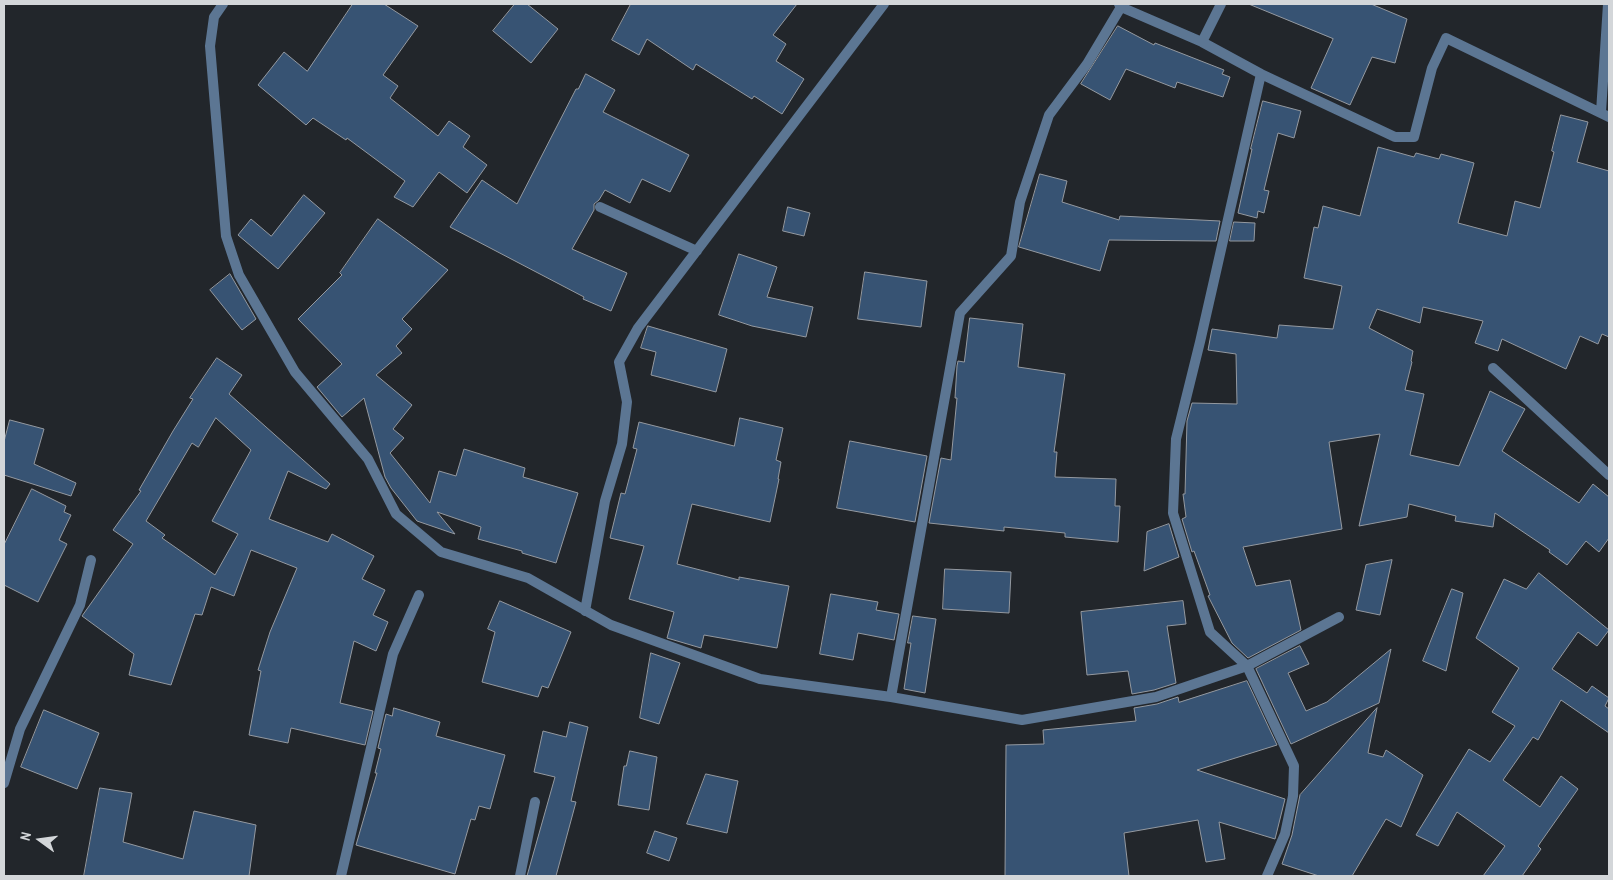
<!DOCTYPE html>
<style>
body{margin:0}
#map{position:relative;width:1613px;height:880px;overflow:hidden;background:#22262b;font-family:"Archivo Narrow",sans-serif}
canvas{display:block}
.frame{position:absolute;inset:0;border:5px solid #d3d6d9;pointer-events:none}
.north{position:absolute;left:15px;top:815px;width:50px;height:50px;-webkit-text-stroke:4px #22262b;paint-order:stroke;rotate:284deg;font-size:14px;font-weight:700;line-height:20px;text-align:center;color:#d3d6d9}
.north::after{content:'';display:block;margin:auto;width:18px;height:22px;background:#d3d6d9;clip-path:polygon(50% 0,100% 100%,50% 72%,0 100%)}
</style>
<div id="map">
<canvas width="1613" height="880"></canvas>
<div class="frame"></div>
<div class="north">N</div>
</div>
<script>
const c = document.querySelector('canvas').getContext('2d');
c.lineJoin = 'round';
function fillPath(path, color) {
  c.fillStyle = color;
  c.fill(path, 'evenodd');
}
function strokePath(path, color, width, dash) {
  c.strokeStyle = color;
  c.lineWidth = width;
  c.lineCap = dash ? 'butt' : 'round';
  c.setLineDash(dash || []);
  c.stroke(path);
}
const building = new Path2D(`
 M353,4H384L418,26L383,75L398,86L390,98L438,136L449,121L470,136L463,147L487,165L467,193L439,172L413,207L394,197L405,181L347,138L346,140L313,118L306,125L258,85L284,52L307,71Z
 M515,4H527L558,29L531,63L493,31Z
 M631,4H797L773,35L786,44L776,61L804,79L782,114L754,96L752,99L696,64L693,70L647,39L639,55L612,40Z
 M1249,4H1371L1407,19L1395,63L1372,57L1350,105L1311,88L1333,39Z
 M1118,26L1154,45L1155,43L1224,70L1222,74L1230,77L1223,97L1177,82L1175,88L1126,69L1110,100L1081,84Z
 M586,74L615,90L603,112L689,155L670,192L642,179L630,203L605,190L599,200L594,204V210L572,249L627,273L611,311L583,299L584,297L450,227L482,180L517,204L576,89H578Z
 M1263,101L1301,111L1294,138L1278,133L1264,190L1269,191L1264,213L1258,211L1257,218L1238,213L1252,149H1251Z
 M1561,115L1588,122L1577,162L1609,171V337L1602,334L1598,344L1580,336L1566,369L1502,339L1498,351L1475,343L1483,321L1423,307L1420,323L1377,309L1369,328L1413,351L1411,361L1412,362L1405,390L1424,394L1410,455L1459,466L1490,391L1525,409L1502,451L1579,503L1593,484L1609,497V538L1599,552L1586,541L1567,565L1549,552L1550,550L1495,513L1493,527L1455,521L1456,516L1409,504L1407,517L1359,526L1380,434L1329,442L1342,529L1243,547L1256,586L1290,580L1301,630L1248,658L1232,643L1208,596L1210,595L1194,551L1192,552L1182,519L1186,517L1183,494H1185L1187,421L1192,403L1237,404L1236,354L1208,350L1212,329L1277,338L1279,325L1333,329L1342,286L1304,278L1314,227L1318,228L1323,206L1360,216L1378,147L1414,157L1416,153L1439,159L1441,154L1474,163L1458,223L1507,236L1515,201L1540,208L1554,152L1552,151Z
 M1040,174L1067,181L1062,202L1119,220L1120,216L1220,221L1216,241L1109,240L1100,271L1019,247Z
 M304,195L325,213L278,269L238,235L251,219L271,236Z
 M788,207L810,213L804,236L783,231Z
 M378,219L448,270L402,319L412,329L396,346L402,353L376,375L412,405L393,429L404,438L390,453L430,503L439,471L456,476L464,449L525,468L523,477L578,493L556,563L522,553V551L478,539L481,527L437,512L455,534L417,521L391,488L385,477L364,398L342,417L317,387L342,364L298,319L342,275L340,273Z
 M1234,222L1255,223L1254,241H1230Z
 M739,254L777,267L767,297L813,307L806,337L752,326L719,315Z
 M865,272L927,281L921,327L858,319Z
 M230,274L256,319L242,330L210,290Z
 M970,318L1023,324L1018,367L1065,374L1054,452H1057L1055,477L1116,479L1115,506H1120L1118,542L1065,537V533L1004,527V531L929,523L941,458L951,460L957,398H955L957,366L958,361L964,362Z
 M648,326L727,349L716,392L651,375L656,352L641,348Z
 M217,358L242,375L229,394L330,484L326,489L288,471L269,519L328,542L332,534L374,556L362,579L385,590L373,615L388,622L376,651L354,641L340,703L373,711L365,745L291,728L288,743L249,735L261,671L258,670L270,632L297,568L251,550L234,596L211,587L202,615L195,614L171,685L129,675L134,654L82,616L133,544L113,530L141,491L139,490L173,431L193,399L190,398ZM216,418L251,450L212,521L238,534L215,575L162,538L165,535L146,521L192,443L198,447Z
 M740,418L783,428L776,460L781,462L778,479H779L770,522L692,504L677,564L739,580V577L789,586L777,648L704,635L701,648L667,638L674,612L629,599L644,546L610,538L621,493L625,494L637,449L633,448L639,422L734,446Z
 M10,420L44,429L34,464L76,483L71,496L4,475V442Z
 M850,441L927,456L915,522L837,508Z
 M32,489L66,506L64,512L71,515L59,540L67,544L38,602L4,585V545Z
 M1169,524L1179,557L1144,571L1147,532Z
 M1392,560L1380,615L1356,610L1366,565Z
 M945,569L1011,572L1009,613L943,609Z
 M1539,573L1609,630L1597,646L1578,632L1552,669L1587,693L1592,686L1609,698L1605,706L1609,709V733L1561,700L1538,740L1533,737L1503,780L1540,807L1561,776L1578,789L1538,846L1541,849L1522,876H1483L1505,846L1457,812L1438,846L1416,835L1469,749L1490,762L1515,726L1492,712L1519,668L1476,638L1504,579L1526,589Z
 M1452,589L1463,593L1446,671L1423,661Z
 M831,594L878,602L876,610L899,614L894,640L858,633L853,660L820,654Z
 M500,601L571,632L548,688L542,686L538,697L482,682L495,632L488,629Z
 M1183,601L1186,624L1167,626L1176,683L1154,690L1132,694L1128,671L1087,675L1081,612Z
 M913,616L936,619L925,693L904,689L911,643H908Z
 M1300,646L1309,664L1288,673L1306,711L1327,702L1391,649L1379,703L1291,744L1256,669Z
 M651,653L680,663L659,724L640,718Z
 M1247,681L1277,745L1197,770L1285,799L1275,839L1219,822L1225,859L1206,862L1198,820L1124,833L1129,876H1005L1006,745L1044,744L1043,730L1136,721L1134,708L1157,704L1178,697L1179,702Z
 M394,708L440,722L436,736L505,755L490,809L479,806L475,820L471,819L455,874L356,845L377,773H375L381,749L378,748L386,714L392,716Z
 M1377,708L1368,753L1383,757L1386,750L1423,775L1401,827L1386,819L1352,876H1319L1282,864L1292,835L1300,795Z
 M44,710L99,733L77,789L21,767Z
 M570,722L588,727L571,801L576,802L556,876H527L555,777L534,772L543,731L566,737Z
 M630,751L657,757L649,810L618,805L624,766H626Z
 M706,774L738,781L727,833L687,824Z
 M100,788L132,793L123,842L183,859L194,811L256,825L249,876H84Z
 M655,831L677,838L669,861L647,853Z`);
fillPath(building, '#375373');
strokePath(building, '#9499a0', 1);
strokePath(new Path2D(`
 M223,4L214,17L210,46L226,236L239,275L295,372L368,459L396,514L441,552L528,578L611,625L760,679L891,697L1022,720L1156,697L1247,666L1339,617
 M1119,4L1121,7L1202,42L1261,74L1395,137H1414L1432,68L1446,38L1609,117
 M1202,42L1221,4
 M1261,74L1200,342L1176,439L1173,513L1210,632L1247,666L1294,766L1293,796L1285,834L1267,876
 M1601,112L1608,4
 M600,207L697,251
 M1493,368L1609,475
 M585,611L605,501L622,444L627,402L619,362L638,328L884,4
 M891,697L960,313L1011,256L1020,202L1049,115L1087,64L1121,7
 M4,783L20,729L80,605L91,560
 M341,876L393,654L419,595
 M520,876L535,802`), '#5c7693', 10);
</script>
